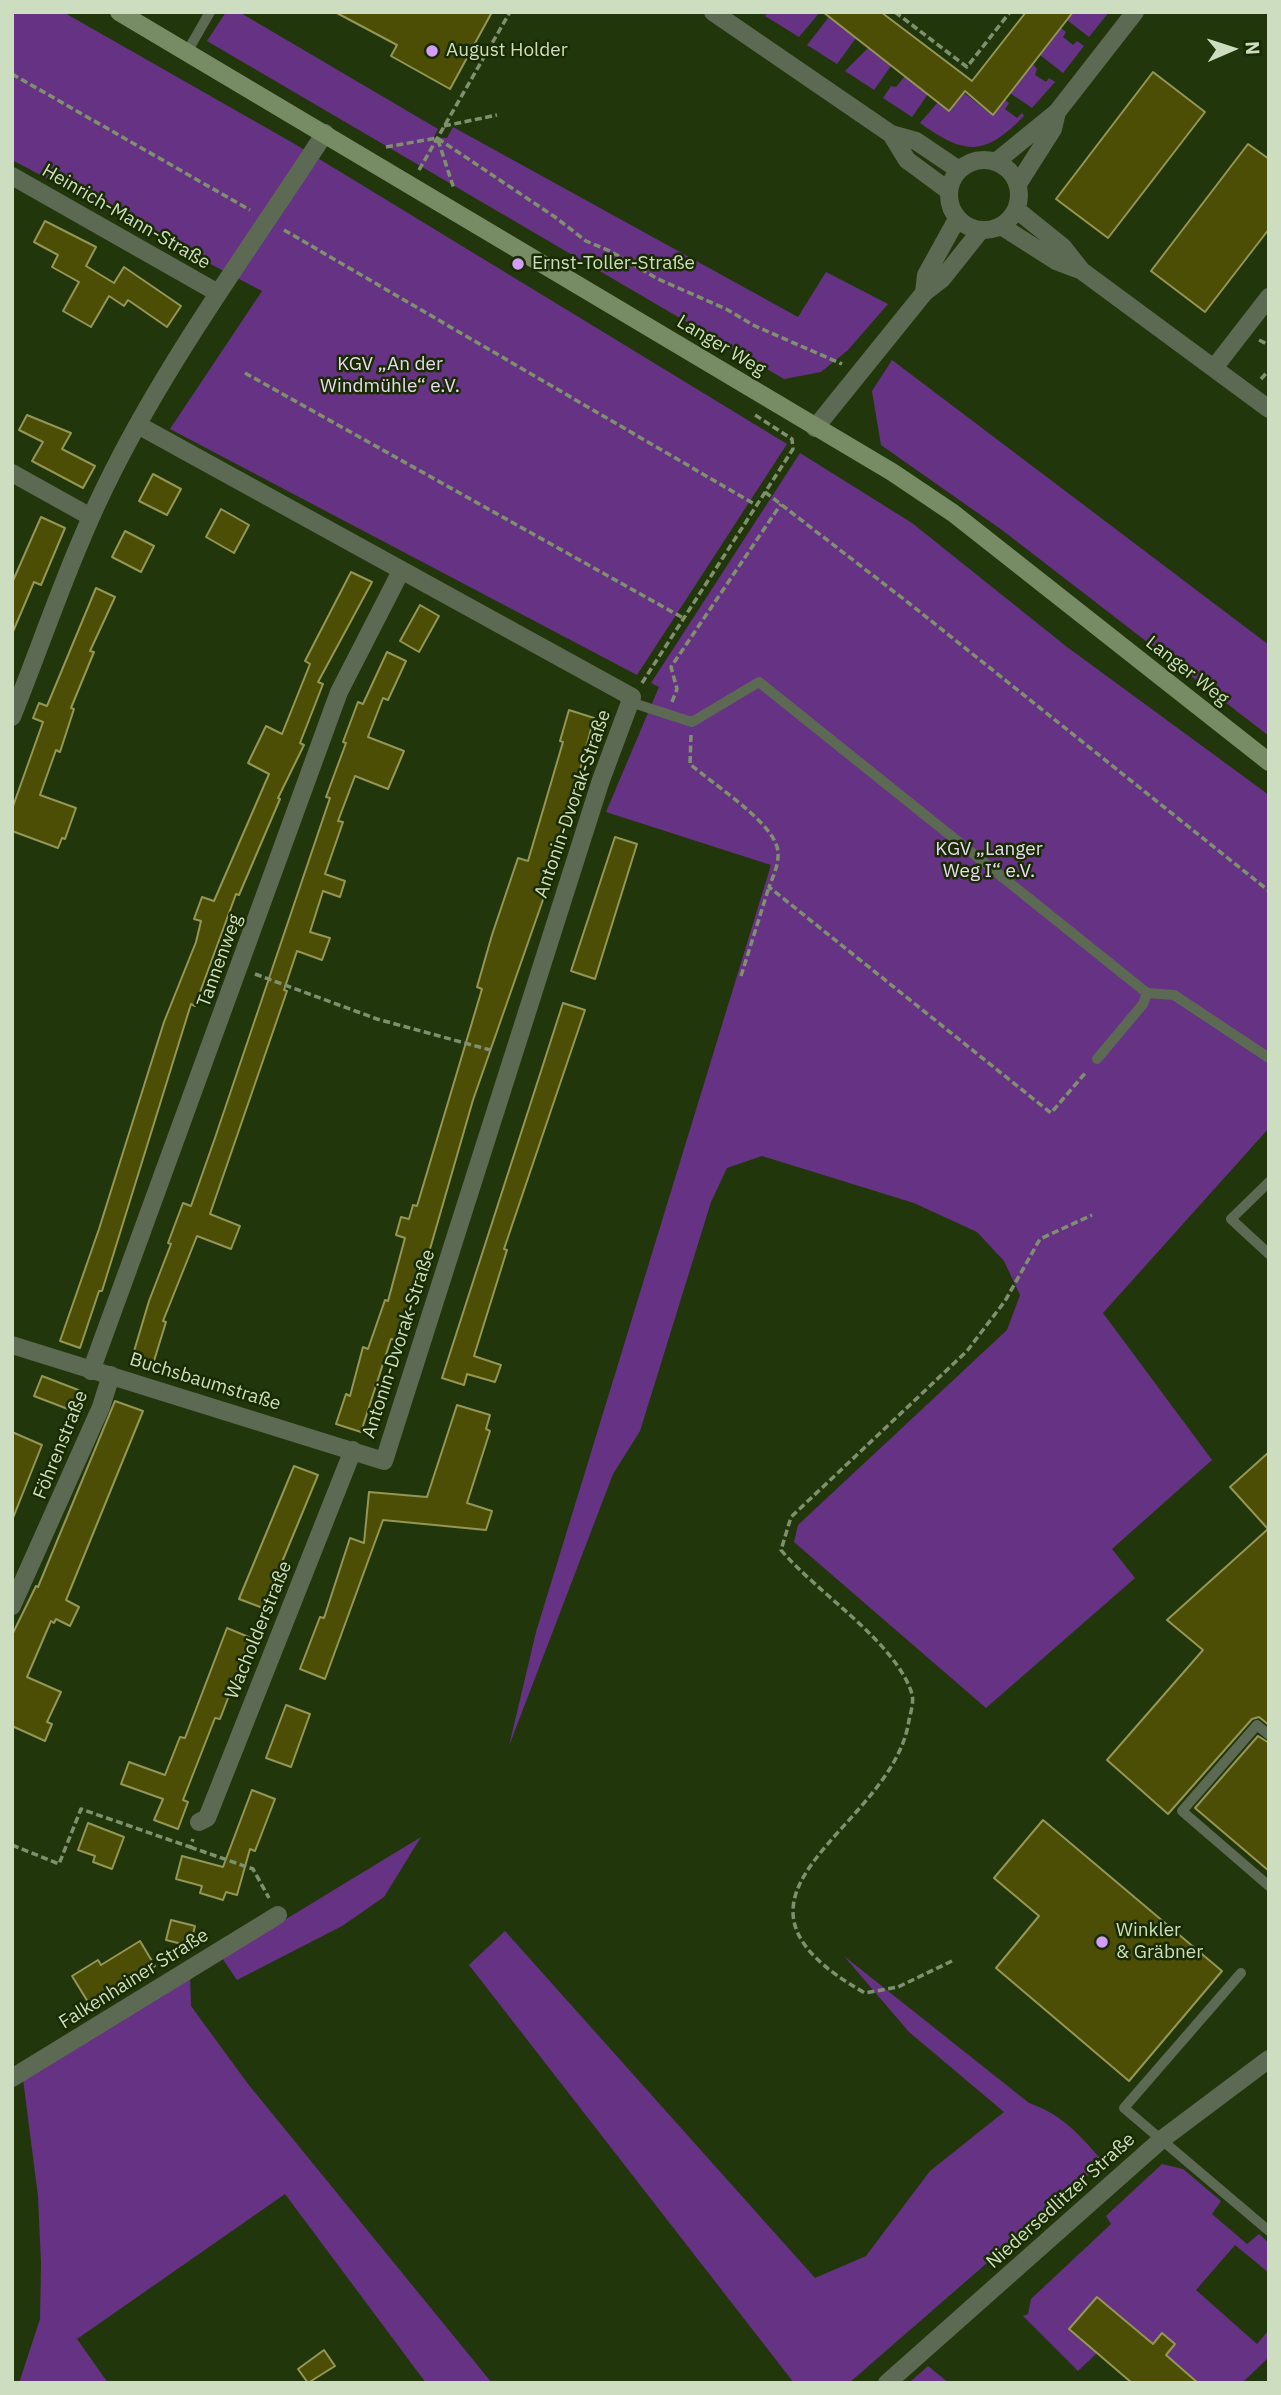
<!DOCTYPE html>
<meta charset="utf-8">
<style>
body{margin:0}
#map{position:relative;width:1281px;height:2395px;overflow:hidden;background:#22360b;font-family:"IBM Plex Sans",sans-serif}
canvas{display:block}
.frame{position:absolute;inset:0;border:14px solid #cdddc0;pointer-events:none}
.north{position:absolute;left:1197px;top:14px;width:70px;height:70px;-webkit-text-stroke:5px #192b01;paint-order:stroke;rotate:87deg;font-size:19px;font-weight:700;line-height:28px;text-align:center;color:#cdddc0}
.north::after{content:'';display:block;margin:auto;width:24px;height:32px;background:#cdddc0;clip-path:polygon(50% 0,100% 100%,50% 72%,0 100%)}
</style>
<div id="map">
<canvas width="1281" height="2395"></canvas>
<div class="frame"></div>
<div class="north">N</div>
</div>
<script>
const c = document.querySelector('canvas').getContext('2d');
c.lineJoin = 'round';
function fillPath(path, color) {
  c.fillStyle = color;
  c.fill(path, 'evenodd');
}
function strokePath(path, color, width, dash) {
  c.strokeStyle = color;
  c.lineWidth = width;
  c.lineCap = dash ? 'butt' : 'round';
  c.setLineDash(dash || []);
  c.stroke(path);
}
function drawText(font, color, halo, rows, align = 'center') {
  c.font = font + ' "IBM Plex Sans",sans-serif';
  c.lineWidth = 5;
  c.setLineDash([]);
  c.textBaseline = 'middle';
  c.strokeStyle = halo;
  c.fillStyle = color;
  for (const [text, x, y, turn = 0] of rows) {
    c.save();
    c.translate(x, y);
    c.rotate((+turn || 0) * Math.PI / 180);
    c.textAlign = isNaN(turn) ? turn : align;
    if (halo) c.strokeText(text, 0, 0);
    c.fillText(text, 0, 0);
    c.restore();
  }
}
fillPath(new Path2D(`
 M12,12H63L293,143L787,444L637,675L170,429L262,291L12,160Z
 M226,12H239L438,129L434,137L447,138L453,127L798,317L826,272L888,304L848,350L821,372L784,379L207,41Z
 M768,12H820L799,37L765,16Z
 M1074,12H1109L1089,37L1067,20Z
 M829,17L856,38L837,64L807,45Z
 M1061,28L1066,32L1063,37L1073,45L1077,41L1084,46L1063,73L1040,55Z
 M868,48L891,66L874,90L845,71Z
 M1033,64L1037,69L1035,75L1046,82L1049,78L1055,82L1032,108L1010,93Z
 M905,76L928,94L912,117L883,98L891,86L896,87Z
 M963,92L992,115L1005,100L1009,103L1005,109L1017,118L1022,113L1024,116C984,157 965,155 920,123L938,102Z
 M892,360L1269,645V736L1002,530L881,445L872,391Z
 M800,453L912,523L1067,647L1269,795V1128L1103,1313L1212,1460L1112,1549L1135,1578L986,1708L794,1542L798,1525L1007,1330L1020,1295L1004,1261L977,1232L914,1203L762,1156L727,1168L711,1202L640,1431L613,1474L509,1746L536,1632L771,865L606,812L659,687L651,683Z
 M421,1837L384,1897L342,1926L237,1980L222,1958Z
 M505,1931L815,2278L866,2256L930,2171L1004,2112L909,2032L844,1956L1029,2103C1062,2114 1082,2137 1103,2162L849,2383H794L469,1965Z
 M190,1975L191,2006L248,2084L492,2383H426L285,2194L77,2339L108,2383H19L40,2319L41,2263L38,2196L23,2079Z
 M1162,2164L1183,2169L1221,2201L1212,2214L1247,2244L1259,2234L1269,2243V2273L1235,2245L1196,2290L1257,2344L1269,2330V2357L1242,2383H1198L1166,2355L1175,2344L1163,2333L1153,2344L1097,2297L1070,2329L1097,2353L1078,2371L1023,2316L1028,2314L1031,2299L1111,2224L1106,2216Z
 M928,2366L949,2383H909Z`), '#663384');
const building = new Path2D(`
 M335,12H492L450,89L391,56L397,45Z
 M823,12H881L972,81L1026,12H1073L993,115L965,91L949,111Z
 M1153,72L1205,112L1108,238L1056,199Z
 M1248,144L1269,159V229L1205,312L1151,271Z
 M45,221L96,247L86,266L114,283L124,267L181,306L167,327L128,300L124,306L109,296L91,327L63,311L79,282L52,267L58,255L34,242Z
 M27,415L71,433L62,449L95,466L83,488L32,461L43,442L19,430Z
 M153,474L181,489L167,515L139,501Z
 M221,509L249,525L234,553L206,537Z
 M41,517L65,528L41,585L34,582L12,634V583Z
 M125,531L154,546L141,572L112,557Z
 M351,572L372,582L318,682L323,684L300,743L304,745L278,798L280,799L239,895L236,894L195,1006L191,1004L102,1291H99L80,1348L60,1341L99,1229L164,1022L196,942L201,921L194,919L202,897L214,901L269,774L248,763L266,726L282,734L310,664L305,661Z
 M96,588L115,597L90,651L94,652L71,708L74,709L60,752L56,750L40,795L76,808L65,839L62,838L58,848L12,831V809L43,722L33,718L39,703L47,706Z
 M420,605L439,616L419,652L400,641Z
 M387,652L406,661L388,700L383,698L368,737L404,751L388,789L355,776L338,821L343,822L325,874L345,881L340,897L323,891L310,932L330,938L322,960L297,951L284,990L287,991L210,1214L240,1226L231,1249L197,1236L163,1321L166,1322L153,1364L132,1358L149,1301L171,1244L168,1243L183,1203L191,1206L215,1138L330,798L326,797L346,743L343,742L358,702L363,704Z
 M569,710L594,718L580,770L583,771L560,851L473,1100L417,1294L399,1341L391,1339L361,1432L336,1424L346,1394L350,1396L363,1347L368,1349L385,1300L388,1301L405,1238L396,1235L401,1217L409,1219L413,1205L417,1206L482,989L477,987L492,935L518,858L528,861L563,742L560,741Z
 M615,837L637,844L595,979L571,971Z
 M563,1003L585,1010L504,1249L507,1250L474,1356L501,1365L495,1382L467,1374L464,1385L442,1378Z
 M42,1376L81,1391L73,1411L34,1396Z
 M115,1401L143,1411L66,1600L79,1607L70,1626L56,1619L54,1623L51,1621L27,1677L61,1692L47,1722L52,1724L45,1741L12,1726V1635L36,1586L38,1587Z
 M457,1405L490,1415L486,1429L490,1431L467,1503L492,1511L486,1530L383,1520L325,1679L300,1669L320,1617L324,1618L350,1538L364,1543L369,1492L427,1497Z
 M12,1432L42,1445L13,1518H12Z
 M1269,1452V1725L1259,1717L1252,1719L1168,1814L1107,1760L1203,1650L1167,1620L1268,1529L1230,1487Z
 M294,1466L318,1475L263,1608L239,1599Z
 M227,1628L251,1638L220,1719L215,1718L183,1800L188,1802L178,1829L154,1820L163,1799L121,1784L129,1762L165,1775L180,1737L185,1738Z
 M286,1705L310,1714L291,1767L266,1758Z
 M1258,1736L1269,1743V1871L1195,1808Z
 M252,1790L275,1799L255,1851L250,1849L237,1895L226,1892L223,1900L200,1893L202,1886L176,1879L182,1856L223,1867Z
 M1043,1820L1222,1971L1129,2081L996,1968L1039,1916L994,1878Z
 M88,1823L124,1837L112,1869L93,1862L95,1856L78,1850Z
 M171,1920L195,1926L190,1946L166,1940Z
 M140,1941L155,1966L88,2002L72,1976L98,1960L101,1965Z
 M1097,2297L1153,2344L1162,2333L1169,2339L1175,2344L1166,2355L1198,2383H1132L1069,2329Z
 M324,2350L335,2366L308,2383L298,2369Z`);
fillPath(building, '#4d4e05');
strokePath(building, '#949656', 2);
strokePath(new Path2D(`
 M895,12L967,67L1010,12
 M12,74L250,210
 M444,126L497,115
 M438,140L454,189
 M386,147L437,138L555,217L586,241L610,251L658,279L726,309L755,326L842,364
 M419,170L510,12
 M284,230L756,505
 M1259,340L1269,345
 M245,373L685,619
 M1261,379L1269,370
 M765,492L910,604L1269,891
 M642,683L793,449L792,439L755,415
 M672,702L677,689L671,667L781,504
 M691,735L690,764C713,784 765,817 776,844C782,858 774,874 769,887L1051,1113L1087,1071
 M255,974L377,1019L494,1051
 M741,976L769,887
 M12,1845L59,1864L81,1809L190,1847L193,1839
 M190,1847L253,1869L269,1898
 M952,1961L898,1987L865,1993C687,1893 893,1831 909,1720C911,1712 914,1701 912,1694C896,1642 817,1593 781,1550L791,1517L967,1351L1005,1301L1040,1239L1092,1215`), '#7e906d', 3.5, [7, 3.5]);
strokePath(new Path2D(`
 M187,52L210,12
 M630,702L692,722L759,682L1147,993L1143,1004L1097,1059
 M1147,993L1174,995L1269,1058
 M1269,1182L1231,1219L1269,1254
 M1269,1735L1257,1725L1182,1811L1269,1886
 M1241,1973L1124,2108L1269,2231`), '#5d6a53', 10);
strokePath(new Path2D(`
 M713,12L891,134L916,141L959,170
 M891,134L907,160L949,191
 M949 195a35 35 0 1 1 70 0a35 35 0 1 1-70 0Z
 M997,161L1057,112L1135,12
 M12,176L218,293
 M1018,184L1053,129L1057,112
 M1017,210L1063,247L1082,271L1269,409
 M1001,226L1056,261L1080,270
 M924,293L926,275L957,219
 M1214,368L1269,297
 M815,428L924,293L942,279L981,230
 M12,473L91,517
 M12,717C45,635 73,549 113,471C173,352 253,244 325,133
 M12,1345L384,1461L601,780L632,697L138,425
 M91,1371L339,692L401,571
 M12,1606L101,1407L111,1375
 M199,1822L207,1818L353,1450
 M12,2078L278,1915
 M887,2383L1161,2140L1269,2059`), '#5d6a53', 18);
strokePath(new Path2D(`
 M119,12L892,472L953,513L1269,762`), '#778b65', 18);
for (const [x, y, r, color] of [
 [432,51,7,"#d49cfb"],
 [518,264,7,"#d49cfb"],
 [1102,1942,7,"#d49cfb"]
]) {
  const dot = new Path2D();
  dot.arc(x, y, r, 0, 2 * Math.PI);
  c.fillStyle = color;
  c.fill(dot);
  strokePath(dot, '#192b01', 2.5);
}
drawText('19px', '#cdddc0', '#192b01', [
 ["August Holder",446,51],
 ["Ernst-Toller-Straße",532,264],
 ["Winkler",1116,1931],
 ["& Gräbner",1116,1953]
], 'left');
drawText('19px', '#cdddc0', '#192b01', [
 ["Heinrich-Mann-Straße",126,217,30],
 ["Langer Weg",721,346,31],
 ["Langer Weg",1187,671,38],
 ["Antonin-Dvorak-Straße",573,804,-71],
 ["Tannenweg",220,961,-70],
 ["Antonin-Dvorak-Straße",399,1344,-72],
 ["Buchsbaumstraße",205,1382,17],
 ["Föhrenstraße",61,1445,-68],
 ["Wacholderstraße",259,1630,-68],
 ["Falkenhainer Straße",134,1979,-32],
 ["Niedersedlitzer Straße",1061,2201,-42]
]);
drawText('19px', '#e6d7f2', '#192b01', [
 ["KGV „An der",390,365],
 ["Windmühle“ e.V.",390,387],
 ["KGV „Langer",989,850],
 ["Weg I“ e.V.",989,872]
]);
</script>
